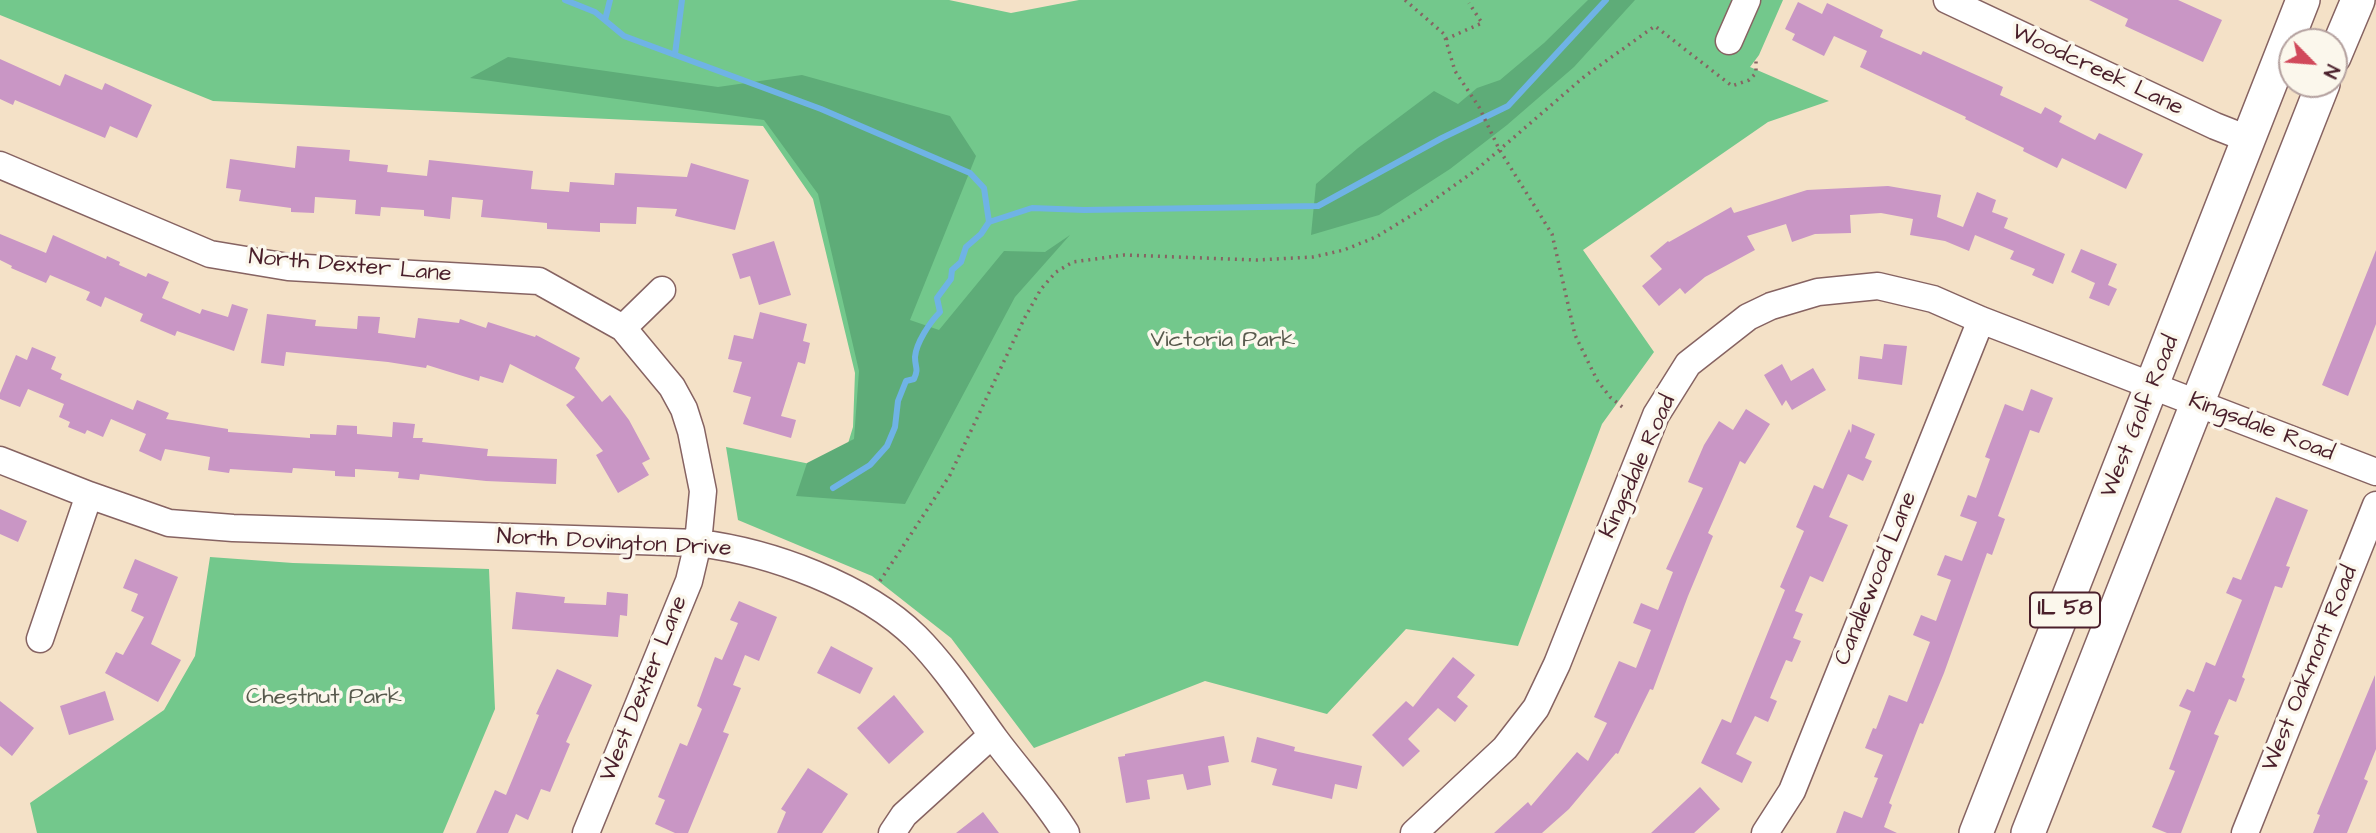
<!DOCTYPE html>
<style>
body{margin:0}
#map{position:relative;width:2376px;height:833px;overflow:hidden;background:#f4e1c7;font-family:"Architects Daughter",sans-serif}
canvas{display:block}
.north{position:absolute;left:2278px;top:28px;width:70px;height:70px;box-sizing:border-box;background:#fbf7ec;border:2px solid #b4a19f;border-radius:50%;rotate:115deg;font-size:19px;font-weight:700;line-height:28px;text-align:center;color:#4a1f2b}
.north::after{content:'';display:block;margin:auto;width:24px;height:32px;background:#d1495b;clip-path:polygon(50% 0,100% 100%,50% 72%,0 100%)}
</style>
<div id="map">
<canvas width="2376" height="833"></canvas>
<div class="north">N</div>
</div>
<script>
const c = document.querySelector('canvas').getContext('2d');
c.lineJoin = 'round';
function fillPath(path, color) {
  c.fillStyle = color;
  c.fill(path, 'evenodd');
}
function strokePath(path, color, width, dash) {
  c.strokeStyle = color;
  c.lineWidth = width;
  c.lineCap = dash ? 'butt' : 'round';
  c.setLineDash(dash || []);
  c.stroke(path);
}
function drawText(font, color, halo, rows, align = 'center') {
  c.font = font + ' "Architects Daughter",sans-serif';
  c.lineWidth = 7;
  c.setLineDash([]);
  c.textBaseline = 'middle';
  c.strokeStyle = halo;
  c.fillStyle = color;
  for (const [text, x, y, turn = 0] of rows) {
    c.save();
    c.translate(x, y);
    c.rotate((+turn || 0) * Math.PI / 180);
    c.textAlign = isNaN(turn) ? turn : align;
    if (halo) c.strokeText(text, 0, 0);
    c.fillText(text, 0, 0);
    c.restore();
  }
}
fillPath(new Path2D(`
 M0,0H949L1011,13L1079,0H1783L1759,55L1750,67L1829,101L1768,122L1583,250L1654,352L1602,424L1518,646L1406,629L1327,714L1205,681L1034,748L951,638L872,576L738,520L726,447L840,470L853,427L855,373L813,199L763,126L213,101L0,15Z
 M210,557L293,563L489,569L495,709L443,833H37L30,803L164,710L195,656Z`), '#73c88c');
fillPath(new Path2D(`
 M1588,0H1635L1574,67L1507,125L1450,169L1379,215L1311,235L1316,184L1358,148L1434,91L1458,104L1477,88L1500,80L1544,43Z
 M508,57L718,87L802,75L950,116L976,156L910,320L939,330L1004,251L1045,252L1070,235L1015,297L905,504L796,496L807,463L854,439L859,371L818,194L764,120L470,78Z`), '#5eac78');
strokePath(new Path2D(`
 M565,0L595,12L624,36L821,109L970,173L984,188L989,222L981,234L966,247L961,262L952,270L951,279L937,298L940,312C930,322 916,343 915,357C915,368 919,368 914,379L906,381L898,401L895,427L887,446L870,465L833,488
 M605,20L610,0
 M675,54L682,0
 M989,222L1032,208L1084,210L1318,206L1442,138L1508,106L1606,0`), '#6fb3e5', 6);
fillPath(new Path2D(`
 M2089,0H2178L2222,20L2203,62L2125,26L2128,19Z
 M1798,2L1822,14L1827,3L1883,30L1880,37L1921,55L1923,51L2003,87L2000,95L2041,114L2045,107L2062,116L2059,122L2095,140L2099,133L2143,154L2126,189L2062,158L2057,168L2023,151L2024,148L1965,119L1966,117L1860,67L1867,51L1834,36L1824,56L1792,40L1795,34L1785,29Z
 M0,59L60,86L65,74L102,90L105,83L152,105L137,138L110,126L105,138L15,100L13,105L0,99Z
 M297,146L350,150L349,161L388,165L387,172L427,176L429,160L533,171L531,189L569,192L570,182L614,185L615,173L687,177L691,163L749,180L735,230L675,216L677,209L637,207L636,224L600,223V232L547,229V223L481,217L483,200L452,197L450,219L424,216V210L381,207L380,216L355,214L356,200L315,197L314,213L291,212V208L239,201L241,190L226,188L230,159L295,168Z
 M1888,186L1941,195L1937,217L1963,227L1977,192L1996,200L1992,212L2008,218L2004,228L2065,254L2053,284L2032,275L2035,269L2010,259L2014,251L1975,235L1969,251L1945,241L1910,235L1913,219L1881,213L1850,215L1851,233L1815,234L1792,242L1786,224L1747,236L1755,250L1705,277L1685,294L1680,288L1659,306L1642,286L1662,269L1650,256L1668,241L1669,242L1731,207L1734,213L1807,190Z
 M0,234L46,253L53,235L106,259L107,256L120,262L119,265L146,277L148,273L169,282L162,298L200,314L202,309L228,317L232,304L248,309L234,351L177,331L175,336L140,321L143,314L105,297L101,307L86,300L90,292L50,275L46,283L11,268L12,266L0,260Z
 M774,241L791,295L759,305L750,276L740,279L732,254Z
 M2081,249L2117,264L2108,285L2117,289L2109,306L2089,298L2095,283L2071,272Z
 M2376,250V324L2348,396L2322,385Z
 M760,312L807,324L803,341L810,343L805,364L798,362L781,416L796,420L791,438L743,424L751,397L733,392L742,362L728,359L734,335L753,339Z
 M267,314L316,320L315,326L357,329L358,316L380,317L378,333L415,338L418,318L459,323L460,319L486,328L488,322L535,337L536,335L580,358L575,368L602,402L610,395L629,420L650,459L642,463L649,475L618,493L596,455L603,451L566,405L575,397L510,364L503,383L480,376L479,381L427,365L426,368L388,362L286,352L284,366L261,363Z
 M1884,344L1907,346L1902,385L1858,379L1860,356L1882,359Z
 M32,347L56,357L51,369L62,374L60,379L133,410L137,400L169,413L166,419L228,429V432L310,438V434L336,435L337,425L357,426V434L392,437L393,422L415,424L413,438H423L422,442L488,449L487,456L557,459L556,484L486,481L420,474L419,480L398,478L399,472L355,469V477L335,476V471L293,468L292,473L230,469L229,473L208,470L210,457L165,449L161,461L139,451L146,434L111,419L103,437L87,430L85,434L68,427L70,422L59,417L64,404L28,389L20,407L0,399V393L16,355L27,360Z
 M1782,364L1791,381L1813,368L1826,390L1792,410L1786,400L1782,406L1764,375Z
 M2031,389L2053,398L2039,433L2030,430L1998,516L2005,519L1992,555L1987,553L1944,673L1923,724L1920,723L1889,803L1892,805L1884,827L1897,833H1836L1844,811L1862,818L1878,778L1874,777L1883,755L1865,748L1873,728L1876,729L1889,695L1907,702L1930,642L1913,635L1921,615L1936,621L1951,580L1937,575L1945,555L1962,561L1977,522L1960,516L1968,495L1976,498L1990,459L1985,457L2005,404L2023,411Z
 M1746,409L1770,424L1745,464L1740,461L1708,533L1713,536L1688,596L1653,690L1650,689L1618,754L1616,753L1569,809L1542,833H1494L1528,802L1531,806L1577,752L1588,761L1607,723L1594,717L1619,661L1636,668L1651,630L1633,623L1641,603L1658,610L1673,572L1666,569L1703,488L1688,482L1704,445L1719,421L1733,430Z
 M1852,424L1875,434L1865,458L1872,461L1863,481L1848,474L1829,517L1848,525L1823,582L1810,576L1795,611L1803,614L1793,638L1801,641L1792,662L1786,660L1770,698L1777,701L1768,722L1755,716L1736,754L1752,762L1742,783L1701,763L1722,719L1731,723L1785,590L1780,587L1804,531L1796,527L1814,485L1823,489L1849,429L1851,433Z
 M2276,497L2308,510L2286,566L2290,567L2282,588L2275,586L2242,677L2245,679L2236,702L2229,699L2214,734L2219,736L2181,833H2167L2152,827L2175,771L2169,769L2191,711L2179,706L2187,689L2194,692L2206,662L2215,666L2242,600L2226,593L2233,577L2241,580Z
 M0,509L27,521L18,542L0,534Z
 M135,559L178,577L151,644L181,660L158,702L105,673L116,652L123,655L144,617L131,611L138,594L123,588Z
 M516,592L565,597L564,603L606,605L607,592L628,594L627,616L620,615L618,637L512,629Z
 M739,601L777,617L759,661L745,655L733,685L741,688L723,732L729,734L688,833H675L655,824L665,800L658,797L680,743L687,746L702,709L697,706L715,657L722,660L738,623L730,620Z
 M831,646L873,668L860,694L817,673Z
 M1453,657L1475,675L1457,697L1468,706L1455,722L1438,708L1408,739L1420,751L1403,767L1372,735L1406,701L1413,707Z
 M557,669L592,685L566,742L570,744L550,792L541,789L528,820L516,814L508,833H476L495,790L506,795L539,715L536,714Z
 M2375,675L2376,749L2364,779L2368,781L2347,833H2313L2320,815L2317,814Z
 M105,691L114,720L69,735L60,706Z
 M894,695L924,732L889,764L857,728Z
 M0,701L34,728L12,756L0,746Z
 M1224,736L1229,762L1208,766L1211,785L1187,790L1183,774L1147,780L1150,799L1126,803L1118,757L1125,756V754Z
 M1257,737L1295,747L1294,751L1362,766L1357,789L1335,784L1332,799L1272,785L1277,769L1251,762Z
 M808,768L848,794L822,833H777L786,812L781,809Z
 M1700,787L1720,809L1694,833H1651Z
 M983,812L999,833H956Z`), '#c996c5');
const minor = new Path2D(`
 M1947,0L2215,126L2248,139
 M1729,41L1747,0
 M0,165L210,254L288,267L539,281L623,328L672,387L684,409L691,431L703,491L698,543L689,581L586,833
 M623,328L662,290
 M0,460L89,495
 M40,639L89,495L169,523L233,528L698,543C771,552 864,586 916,637C946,667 970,705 995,739C1018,770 1046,800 1066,833
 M892,833L904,815L992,735
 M1414,833L1505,748L1536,708L1557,664L1656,415L1688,364L1748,317L1771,306L1818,292L1878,286L1933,299L1981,320L2376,472
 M1765,833L1792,791L1981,320
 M2245,833L2376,505`);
const major = new Path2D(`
 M2334,57L2358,0
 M1976,833L2303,0
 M2028,833L2323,84`);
strokePath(minor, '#866362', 29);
strokePath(major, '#866362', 36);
strokePath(new Path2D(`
 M1405,0L1444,34L1455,71L1479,107L1499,149L1552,234L1575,335L1597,380L1610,397L1625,409
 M1446,39L1482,23L1469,3
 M880,581L950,475L1024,319L1041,289L1056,272L1073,262L1124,255L1257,260L1313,257L1344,250L1376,237L1417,212L1476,170L1585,76L1655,26L1732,86L1749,80L1756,73V61`), '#866362', 3.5, [2, 5]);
strokePath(minor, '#fff', 26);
strokePath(major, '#fff', 33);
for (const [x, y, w] of [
 [2065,610,70]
]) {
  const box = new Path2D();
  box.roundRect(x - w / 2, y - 17.5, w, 35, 5);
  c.fillStyle = '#fbf7ec';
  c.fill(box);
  strokePath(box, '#4a1f2b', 2);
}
drawText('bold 21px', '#4a1f2b', null, [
 ["IL 58",2065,610]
]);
drawText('23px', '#4a1f2b', '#fbf7ec', [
 ["Woodcreek Lane",2097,71,25],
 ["North Dexter Lane",350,267,5],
 ["West Golf Road",2141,417,-68],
 ["Kingsdale Road",2261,428,21],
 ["Kingsdale Road",1639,467,-66],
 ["North Dovington Drive",614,544,3],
 ["Candlewood Lane",1877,579,-68],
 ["West Oakmont Road",2311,669,-68],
 ["West Dexter Lane",645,689,-68]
]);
drawText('23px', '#585a4d', '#fbf7ec', [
 ["Victoria Park",1223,341],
 ["Chestnut Park",324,698]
]);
</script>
